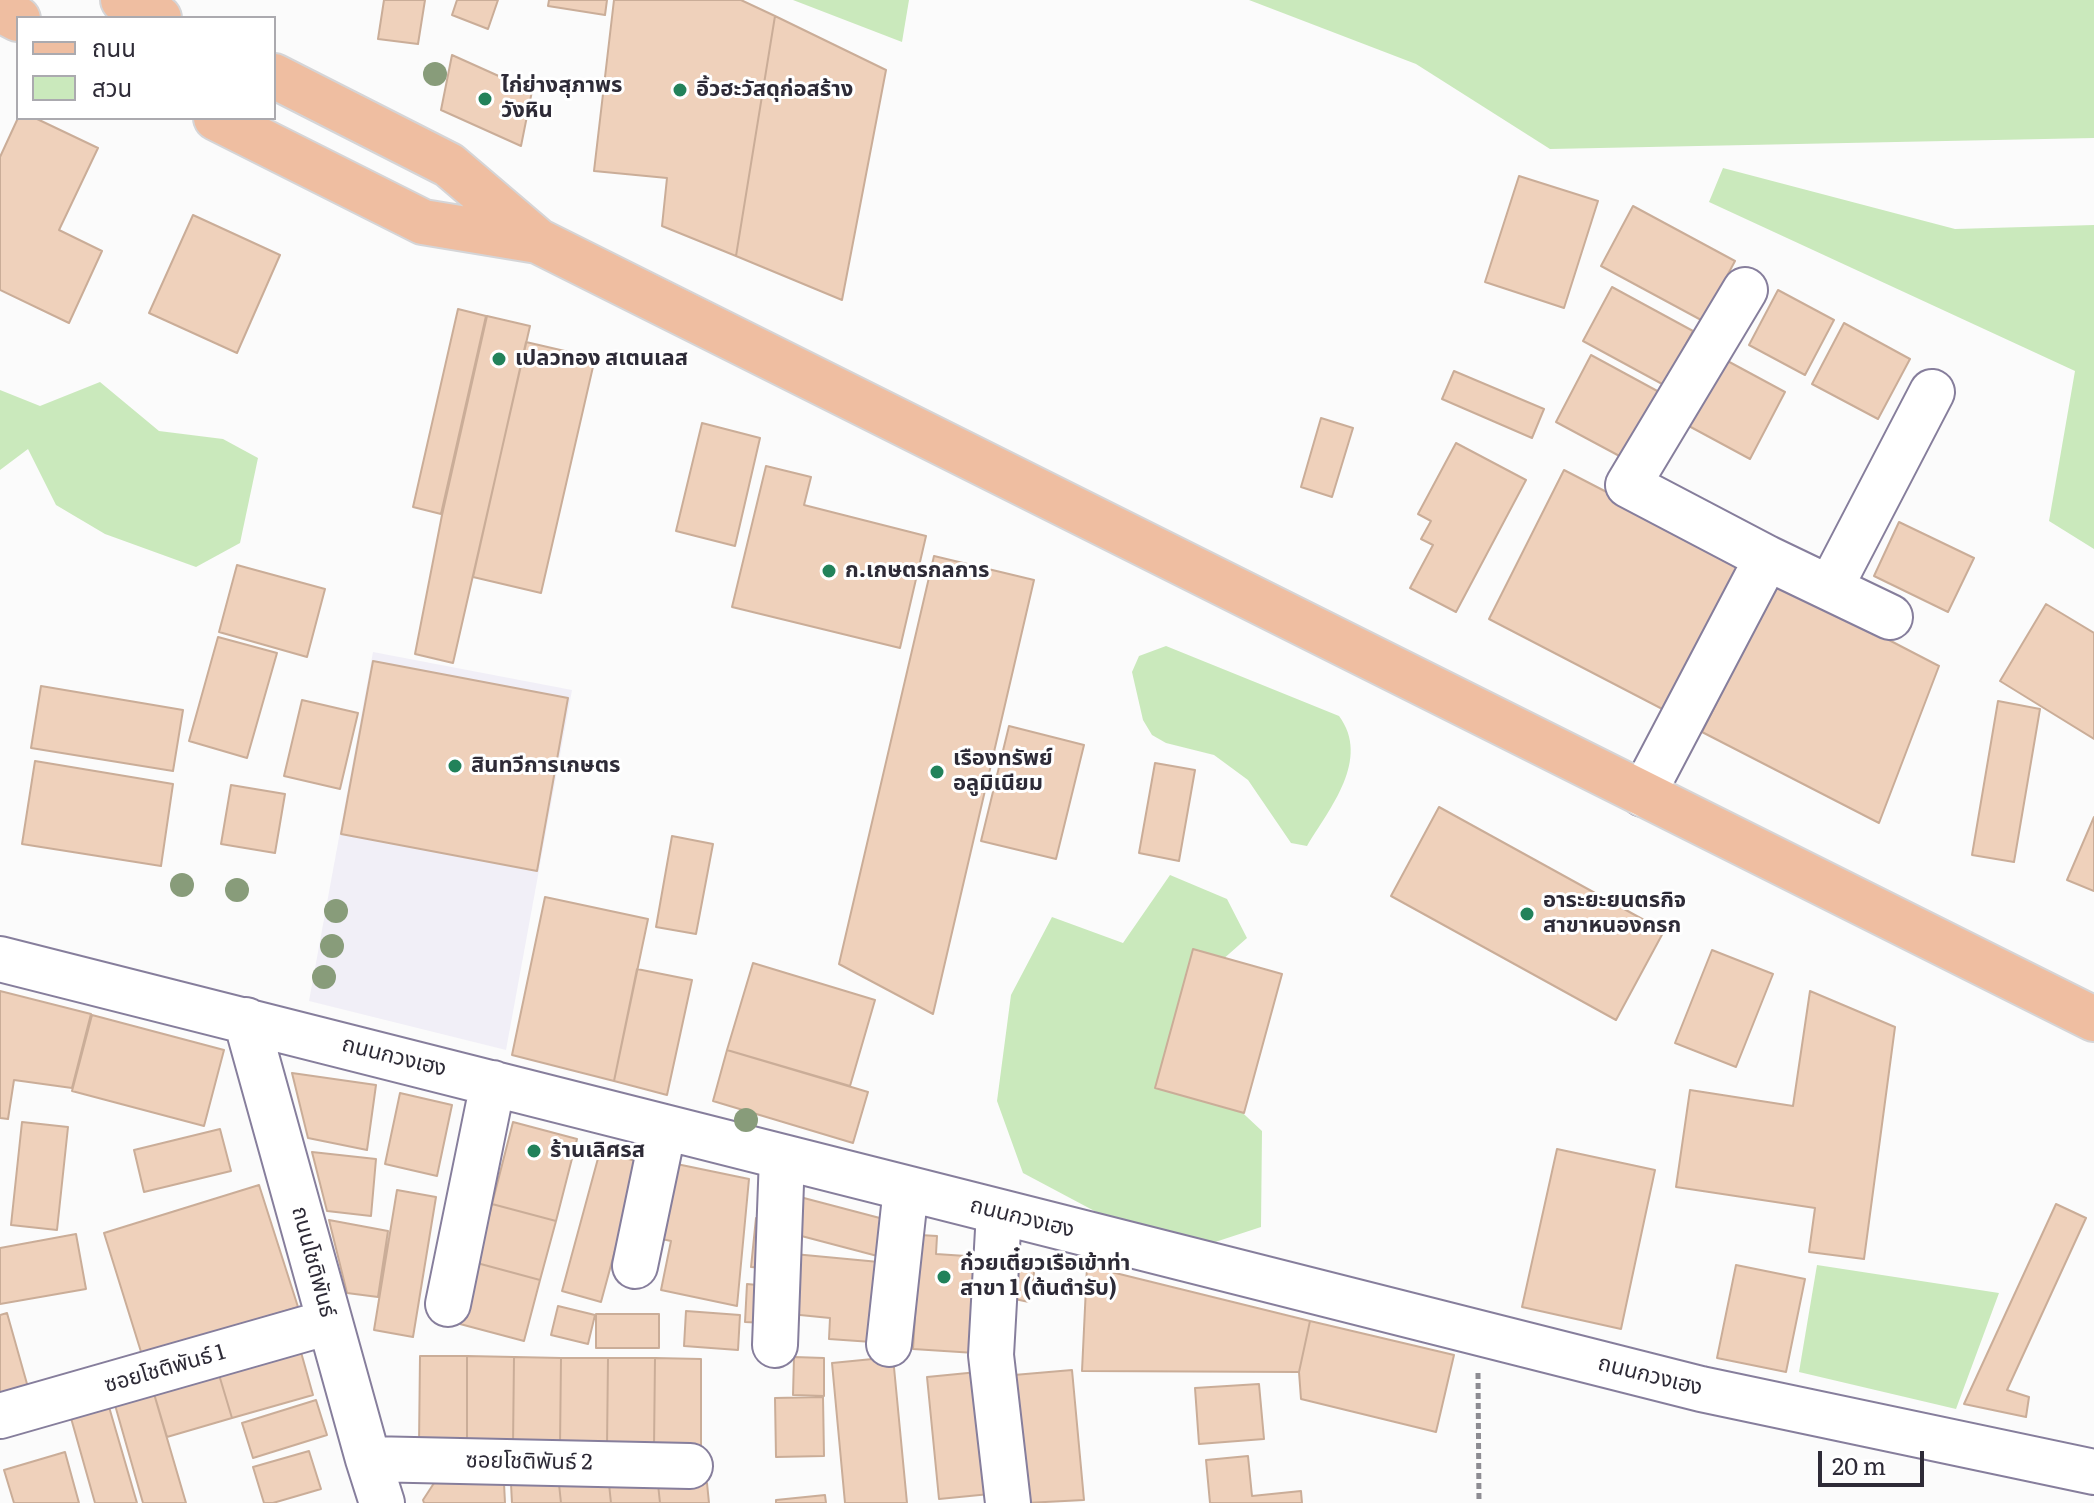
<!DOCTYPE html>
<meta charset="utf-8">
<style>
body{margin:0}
#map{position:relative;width:2094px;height:1503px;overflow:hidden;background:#fbfbfb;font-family:Literata,"Noto Sans Thai",serif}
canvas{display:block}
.legend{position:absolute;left:16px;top:16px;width:260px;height:104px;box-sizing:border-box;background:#fff;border:2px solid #abaaaf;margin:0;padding:10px 14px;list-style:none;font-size:24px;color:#2e2b37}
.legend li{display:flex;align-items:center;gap:16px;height:40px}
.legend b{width:40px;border:2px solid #abaaaf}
.scale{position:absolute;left:1818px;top:1451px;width:106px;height:36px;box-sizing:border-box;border:4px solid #2e2b37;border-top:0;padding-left:10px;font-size:24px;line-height:28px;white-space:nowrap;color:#2e2b37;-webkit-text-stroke:6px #fff;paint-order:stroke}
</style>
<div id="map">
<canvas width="2094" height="1503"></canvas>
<ul class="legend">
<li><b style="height:10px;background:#efbea1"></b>ถนน</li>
<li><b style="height:22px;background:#cae9bc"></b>สวน</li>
</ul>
<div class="scale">20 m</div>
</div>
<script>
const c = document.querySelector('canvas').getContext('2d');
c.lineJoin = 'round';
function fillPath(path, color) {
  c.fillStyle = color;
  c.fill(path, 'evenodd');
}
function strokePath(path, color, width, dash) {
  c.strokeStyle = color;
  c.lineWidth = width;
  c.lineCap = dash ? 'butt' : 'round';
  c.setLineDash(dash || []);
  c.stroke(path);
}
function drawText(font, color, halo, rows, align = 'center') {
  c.font = font + ' Literata,"Noto Sans Thai",serif';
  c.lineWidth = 6;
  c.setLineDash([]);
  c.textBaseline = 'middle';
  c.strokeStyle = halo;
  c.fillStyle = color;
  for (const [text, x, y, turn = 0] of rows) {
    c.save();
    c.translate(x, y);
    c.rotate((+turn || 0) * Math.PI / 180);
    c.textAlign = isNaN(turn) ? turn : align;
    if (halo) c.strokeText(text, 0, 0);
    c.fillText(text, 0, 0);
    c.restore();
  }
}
fillPath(new Path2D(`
 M373,652L572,690L506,1050L309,1001Z`), '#f1eff7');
fillPath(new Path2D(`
 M794,0H909L902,42L793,0Z
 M1249,0H2094V138L1550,149L1416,64Z
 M1723,168L1955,229L2094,225V549L2049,521L2075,371L1709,202Z
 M100,382L159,431L223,439L258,458L240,543L196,567L105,534L56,505L28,449L0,470V390L40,406Z
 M1166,646L1339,716C1371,759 1330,808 1307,846L1291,843L1248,780L1214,755L1166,743L1152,735L1143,720L1132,672L1139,656Z
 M1170,875L1227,899L1247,938L1195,984L1216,1088L1262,1131L1261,1227L1206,1245L1102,1215L1023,1173L997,1101L1011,995L1052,917L1123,943Z
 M1817,1265L1999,1293L1956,1409L1799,1372Z`), '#cae9bc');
const building = new Path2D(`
 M384,0H425L418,44L378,39Z
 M457,0H498L488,29L452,15Z
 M549,0H607L605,15L548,6Z
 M614,0H741L775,16L736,256L662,226L667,178L594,171Z
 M775,16L886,70L842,300L736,256Z
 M452,55L532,91L521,146L441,110Z
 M18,118H35L98,148L59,230L102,251L69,323L0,290V157Z
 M1519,176L1598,201L1564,308L1485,282Z
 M1633,206L1735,261L1703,321L1601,266Z
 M193,215L280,255L237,353L149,313Z
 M1612,287L1693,331L1664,385L1583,341Z
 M1778,290L1834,320L1805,375L1749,345Z
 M458,309L486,316L441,514L413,507Z
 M487,316L530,326L453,663L415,654L442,515Z
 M1844,323L1910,359L1878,419L1812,384Z
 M526,342L595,358L541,593L473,577Z
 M1591,355L1661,393L1625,459L1556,422Z
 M1722,358L1785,392L1750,459L1687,425Z
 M1454,371L1544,409L1532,438L1442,399Z
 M1321,418L1353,428L1332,497L1301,487Z
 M702,423L760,438L735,546L676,531Z
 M1456,443L1526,480L1456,612L1410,588L1433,545L1421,539L1431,521L1418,514Z
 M766,466L811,477L804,505L926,536L900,648L732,607Z
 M1564,470L1746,564L1670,713L1489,619Z
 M1899,522L1974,558L1948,612L1874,576Z
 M934,556L1034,580L933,1014L839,964Z
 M237,565L325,589L307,657L219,632Z
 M1777,582L1939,666L1879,823L1702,732Z
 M2046,604L2094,633V739L2000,681Z
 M218,637L277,653L247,758L189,741Z
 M373,661L568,698L537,871L341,834Z
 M41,686L183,710L173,771L31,748Z
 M302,700L358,713L340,789L284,776Z
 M1998,701L2040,709L2014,862L1972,855Z
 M1009,726L1084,745L1056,859L981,841Z
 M35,761L173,784L161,866L22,844Z
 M1155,763L1195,770L1179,861L1139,853Z
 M231,785L285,794L275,853L221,844Z
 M1439,807L1664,931L1616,1020L1391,896Z
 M2094,817V891L2067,880Z
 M672,836L713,844L696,934L656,927Z
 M545,897L648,919L614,1081L512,1055Z
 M1193,949L1282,974L1244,1113L1155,1088Z
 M1712,950L1773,974L1736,1067L1675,1043Z
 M753,963L875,1000L850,1086L727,1050Z
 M637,969L692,980L667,1095L614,1081Z
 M0,991L91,1014L72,1088L14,1080L8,1119L0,1118Z
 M1810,991L1895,1027L1864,1259L1809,1252L1815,1208L1676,1187L1690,1090L1793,1106Z
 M92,1015L224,1050L204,1126L72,1091Z
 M727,1050L868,1092L853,1143L713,1101Z
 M292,1073L376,1085L367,1150L308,1138Z
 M400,1093L452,1105L437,1176L385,1164Z
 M22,1122L68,1127L57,1230L11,1225Z
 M513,1122L577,1139L556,1221L492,1204Z
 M220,1129L231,1171L144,1192L134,1150Z
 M1557,1149L1655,1170L1621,1329L1522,1307Z
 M600,1151L639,1162L601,1302L562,1291Z
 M312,1152L376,1159L371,1216L327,1211Z
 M667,1162L749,1179L737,1306L661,1290L671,1241L652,1237Z
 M259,1185L298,1307L142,1355L104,1233Z
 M397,1190L436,1197L413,1337L374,1330Z
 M800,1197L895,1222L885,1258L790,1233Z
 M492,1204L556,1221L540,1280L477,1263Z
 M2056,1204L2086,1218L2007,1390L2029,1397L2026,1417L1964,1404Z
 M756,1218L769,1219L764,1268L751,1267Z
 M329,1220L388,1231L378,1297L347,1293Z
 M76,1234L86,1289L0,1304V1248Z
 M920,1235L937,1236L936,1254L981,1257L975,1353L913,1349Z
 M794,1254L879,1262L872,1342L829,1339L830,1318L790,1314Z
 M1012,1257L1036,1261L1029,1302L1005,1297Z
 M477,1263L540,1280L524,1341L460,1324Z
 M1736,1265L1805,1279L1786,1372L1717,1358Z
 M1087,1266L1310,1321L1299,1372L1082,1371Z
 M747,1284L768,1286L765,1323L745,1322Z
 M558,1306L595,1315L588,1344L551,1335Z
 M686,1311L740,1315L738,1350L684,1346Z
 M7,1313L29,1391L0,1399V1315Z
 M596,1314H659V1348H596Z
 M1310,1321L1454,1355L1436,1432L1301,1399L1299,1372Z
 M299,1345L313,1395L232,1418L217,1368Z
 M420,1356H467V1445H419Z
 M467,1356L514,1357L513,1446L467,1445Z
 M514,1357L561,1358L560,1446H513Z
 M794,1357L824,1358V1396L793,1395Z
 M893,1357L907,1503H845L832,1363Z
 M561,1358H608L607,1447L560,1446Z
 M608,1358H655L654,1448L607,1447Z
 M655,1358L701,1359V1448H654Z
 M217,1368L232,1418L167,1437L152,1387Z
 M1072,1370L1084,1500L1026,1503L1014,1375Z
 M978,1372L990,1494L939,1499L927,1377Z
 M1259,1384L1264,1439L1199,1444L1195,1388Z
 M152,1387L186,1503H143L113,1398Z
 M823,1397L824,1456L776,1457L775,1398Z
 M107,1400L137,1503H95L69,1411Z
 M316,1400L327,1435L253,1458L242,1423Z
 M309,1451L321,1489L273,1503H264L253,1467Z
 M65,1452L79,1503H14L4,1470Z
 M1248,1456L1252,1496L1301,1491L1302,1503H1210L1206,1460Z
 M436,1480L504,1483L505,1503H424L423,1500Z
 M707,1483L709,1503H660L658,1484Z
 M511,1484H559L561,1503H512Z
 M559,1484H609L611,1503H561Z
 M609,1484H658L660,1503H611Z
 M825,1495L826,1503H776V1500Z`);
fillPath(building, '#efd1bb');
strokePath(building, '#caad98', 2);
const minor = new Path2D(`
 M1745,290L1628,485L1767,558L1890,617
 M1830,588L1932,392
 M1643,794L1767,558
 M0,959L1701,1389L2094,1472
 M246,1020L368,1459L382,1503
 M999,1212L991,1355L1008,1503
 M635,1266L664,1127
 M448,1304L493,1083
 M889,1344L906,1188
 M775,1345L782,1157
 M0,1416L329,1322
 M368,1459L690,1466`);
const major = new Path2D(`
 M123,0L159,18
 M0,10L18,19
 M274,76L449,165L538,241L2094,1019
 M216,118L423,222L538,241`);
strokePath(minor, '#867e9c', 48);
strokePath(major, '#d5d5d7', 48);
strokePath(new Path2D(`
 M1478,1373L1479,1503`), '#8d8c92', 5, [6, 4]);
strokePath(minor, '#fff', 44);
strokePath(major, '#efbea1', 44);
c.fillStyle = '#889c7a';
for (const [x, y] of [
 [435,74],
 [182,885],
 [237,890],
 [336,911],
 [332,946],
 [324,977],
 [746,1120]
]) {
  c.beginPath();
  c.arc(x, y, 12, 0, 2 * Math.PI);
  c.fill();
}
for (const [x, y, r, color] of [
 [680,90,8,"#22825a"],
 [485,99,8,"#22825a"],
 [499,359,8,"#22825a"],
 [829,571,8,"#22825a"],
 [455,766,8,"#22825a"],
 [937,772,8,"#22825a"],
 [1527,914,8,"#22825a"],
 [534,1151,8,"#22825a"],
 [944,1277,8,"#22825a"]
]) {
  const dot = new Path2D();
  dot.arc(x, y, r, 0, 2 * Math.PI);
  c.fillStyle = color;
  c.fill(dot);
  strokePath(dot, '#fff', 3);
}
drawText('bold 22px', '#2e2b37', '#fff', [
 ["ไก่ย่างสุภาพร",501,86],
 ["วังหิน",501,111],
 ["อิ้วฮะวัสดุก่อสร้าง",696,90],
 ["เปลวทอง สเตนเลส",515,359],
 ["ก.เกษตรกลการ",845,571],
 ["เรืองทรัพย์",953,759],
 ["อลูมิเนียม",953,784],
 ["สินทวีการเกษตร",471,766],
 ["อาระยะยนตรกิจ",1543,901],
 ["สาขาหนองครก",1543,926],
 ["ร้านเลิศรส",550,1151],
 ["ก๋วยเตี๋ยวเรือเข้าท่า",960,1264],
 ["สาขา 1 (ต้นตำรับ)",960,1289]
], 'left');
drawText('22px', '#2e2b37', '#fff', [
 ["ถนนกวงเฮง",394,1057,14],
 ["ถนนกวงเฮง",1022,1218,14],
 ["ถนนโชติพันธ์",313,1262,75],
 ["ซอยโชติพันธ์ 1",165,1369,-16],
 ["ถนนกวงเฮง",1650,1376,14],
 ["ซอยโชติพันธ์ 2",529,1462,1]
]);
</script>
